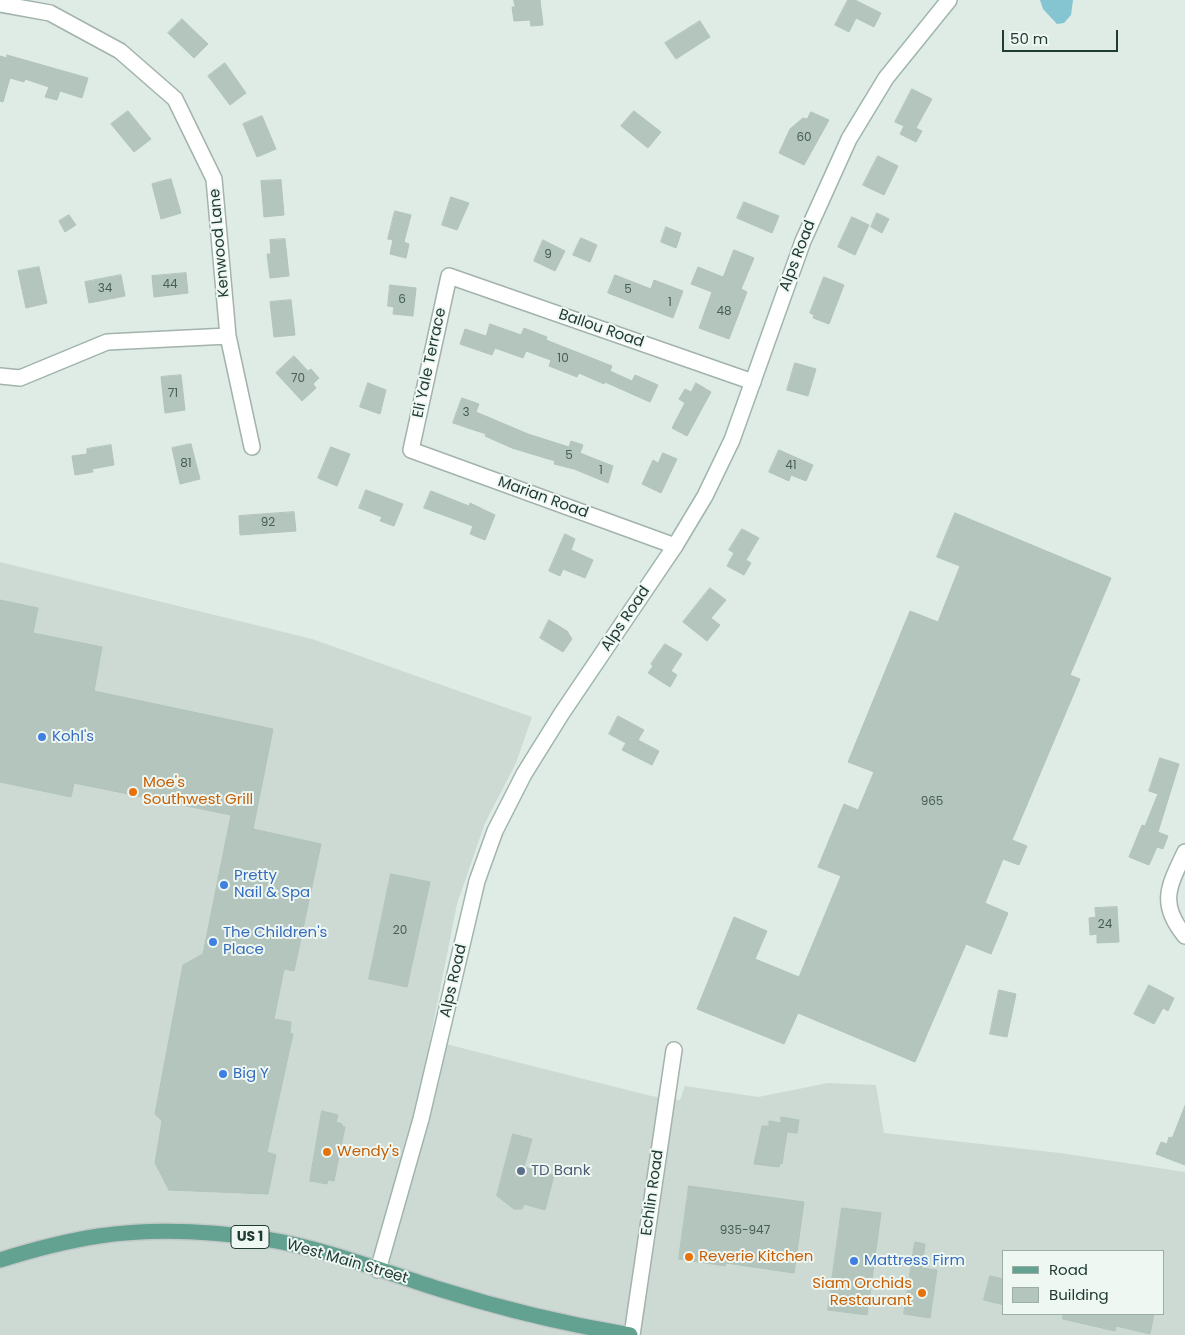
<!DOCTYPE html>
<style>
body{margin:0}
#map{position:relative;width:1185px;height:1335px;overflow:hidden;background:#dfebe5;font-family:Poppins,sans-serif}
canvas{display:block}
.legend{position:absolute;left:1002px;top:1250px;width:162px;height:65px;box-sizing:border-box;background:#eff7f3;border:1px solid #9caca7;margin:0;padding:6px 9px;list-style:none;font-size:15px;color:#203b34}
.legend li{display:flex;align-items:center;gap:10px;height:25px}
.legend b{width:25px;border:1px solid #9caca7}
.scale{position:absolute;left:1002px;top:30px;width:116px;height:22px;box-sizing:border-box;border:2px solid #203b34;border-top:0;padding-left:6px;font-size:15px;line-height:18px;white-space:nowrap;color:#203b34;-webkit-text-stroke:4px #eff7f3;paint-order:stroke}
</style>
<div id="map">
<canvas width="1185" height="1335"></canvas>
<ul class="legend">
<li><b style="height:6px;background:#63a191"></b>Road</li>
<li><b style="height:14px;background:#b4c5be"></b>Building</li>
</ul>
<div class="scale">50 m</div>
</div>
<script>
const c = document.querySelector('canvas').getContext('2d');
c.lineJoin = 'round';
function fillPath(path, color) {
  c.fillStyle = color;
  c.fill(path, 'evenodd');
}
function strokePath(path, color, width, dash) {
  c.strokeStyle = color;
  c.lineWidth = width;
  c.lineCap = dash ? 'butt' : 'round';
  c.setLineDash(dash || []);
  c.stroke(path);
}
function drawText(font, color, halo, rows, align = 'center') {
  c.font = font + ' Poppins,sans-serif';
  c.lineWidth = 4;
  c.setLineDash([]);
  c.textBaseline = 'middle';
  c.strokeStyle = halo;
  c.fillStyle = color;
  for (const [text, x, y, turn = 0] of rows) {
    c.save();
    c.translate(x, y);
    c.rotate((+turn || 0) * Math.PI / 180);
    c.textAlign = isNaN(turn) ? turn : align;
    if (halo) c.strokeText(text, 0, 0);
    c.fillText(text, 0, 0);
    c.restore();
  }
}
fillPath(new Path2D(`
 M0,562L312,639L532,717L516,763L485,823L457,904L430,1040L651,1096L680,1100L685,1086L758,1097L828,1083L876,1085L884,1133L1060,1153L1185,1172V1335H0ZM1004,1251H1164V1314H1004Z`), '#cddad4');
fillPath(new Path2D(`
 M1040,0H1073L1071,15L1064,23L1057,24L1043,9Z`), '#85c5d1');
const building = new Path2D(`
 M514,0H540L543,25L531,26L530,20L514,21L512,7H515Z
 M848,0H855L881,13L874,27L856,18L849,32L835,25Z
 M182,19L208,44L194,58L168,33Z
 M700,21L710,37L676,59L665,43Z
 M7,55L88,78L82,98L60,91L57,100L45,97L49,87L25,79L24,82L10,78L3,102L0,101V56L7,58Z
 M225,63L246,93L230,105L208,76Z
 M912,89L932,99L916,128L922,131L916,142L900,134L904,126L895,122Z
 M128,111L151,139L134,152L111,124Z
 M634,111L661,132L648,148L621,126Z
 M811,112L829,120L804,165L779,153L790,129L803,118L807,119Z
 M262,116L276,149L257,157L243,124Z
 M878,156L898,166L884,195L863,185Z
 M171,179L181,213L161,219L152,184Z
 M281,180L284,215L264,217L261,181Z
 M451,197L469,203L457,230L442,225Z
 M744,202L779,216L772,233L737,218Z
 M395,211L411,215L404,242L409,244L406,258L390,254L393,240L388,239Z
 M877,213L889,219L882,233L871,227Z
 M69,215L76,225L65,232L59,221Z
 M852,217L869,225L855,255L838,247Z
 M666,227L681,233L676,248L661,242Z
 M581,238L597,245L590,262L573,255Z
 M285,239L289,276L270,278L267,254H271L270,240Z
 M543,240L565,251L555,271L534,261Z
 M734,250L754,258L741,289L747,292L729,339L699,328L712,292L691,284L698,267L723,277Z
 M39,267L47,303L26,308L18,271Z
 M186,273L188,293L154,297L152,276Z
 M121,275L125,296L89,303L85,282Z
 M615,275L651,289L654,280L683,291L673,318L608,293Z
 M824,277L844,285L829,324L813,318L814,315L810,313Z
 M390,285L416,288L413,316L393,314L394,307L388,306Z
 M291,300L295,335L274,337L270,302Z
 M490,324L521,335L524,328L547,337L546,340L612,366L610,371L632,381L635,375L658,385L650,402L605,382L604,384L579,373L577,377L549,366L551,360L526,351L523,358L495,348L492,355L460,344L465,329L486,336Z
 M294,356L308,371L311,369L319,378L313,384L316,388L302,401L276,373Z
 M795,363L816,369L808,396L787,390Z
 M181,375L185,410L165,413L161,377Z
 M368,383L386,390L380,414L360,407Z
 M696,383L711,392L687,436L672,428L685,403L679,399L685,389L691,392Z
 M462,398L479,404L476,412L528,434L569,447L571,441L583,445L580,453L613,466L608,483L574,469L554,464L555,461L512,448L485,436L486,434L453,423Z
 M191,444L200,479L180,484L172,448Z
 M111,445L114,465L92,469L93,472L75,475L72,456L87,454V449Z
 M331,447L350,454L337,486L318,478Z
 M779,450L813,465L806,481L791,475L789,481L769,472Z
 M663,453L677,459L661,493L642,484L653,460L658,463Z
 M366,490L403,504L394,526L380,521L382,517L359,508Z
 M431,491L469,506L470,503L495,515L485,540L470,534L473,526L424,508Z
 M294,512L296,531L240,535L239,516Z
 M955,513L1111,578L1070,675L1080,679L1012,840L1027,846L1019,865L1003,859L985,903L1008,913L991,954L966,944L915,1062L798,1013L784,1044L697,1009L734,917L767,931L755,959L799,977L841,876L818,867L844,804L858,810L874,772L848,762L910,611L938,622L960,566L937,557Z
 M742,529L759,538L746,560L751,563L744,575L727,566L734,553L729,550Z
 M565,534L575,539L571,550L593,560L585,578L563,569L560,576L549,571Z
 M710,588L726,600L711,618L720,625L707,641L683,622Z
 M0,600L38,608L33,633L102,647L94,691L273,729L253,829L321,844L294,971L284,969L274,1019L291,1022L290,1033L293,1034L267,1152L276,1155L268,1194L169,1190L155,1163L162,1121L155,1114L183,965L203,954L231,815L74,783L71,797L0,782Z
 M549,620L567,631L572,639L563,652L540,638Z
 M665,644L682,654L671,671L677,675L670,687L648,673L653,666L651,664Z
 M618,716L644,730L638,740L659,751L652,765L622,750L626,743L609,734Z
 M1160,758L1179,764L1158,832L1168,836L1163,849L1157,847L1149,865L1129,857L1142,825L1145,826L1158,794L1149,791Z
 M391,874L430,882L407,987L369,979Z
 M1117,907L1119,942L1097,943V934L1090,935L1089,918L1096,917L1095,908Z
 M1149,985L1174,998L1168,1011L1163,1008L1154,1024L1134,1014Z
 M999,990L1016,994L1007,1037L990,1034Z
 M1185,1106V1165L1156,1154L1161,1142L1167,1144L1169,1137L1172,1138Z
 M322,1111L338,1115L336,1122L342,1124V1126L345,1127L334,1181L328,1180L327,1184L310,1181Z
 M781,1117L799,1120L797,1133L787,1132L782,1164L780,1163L779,1167L754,1164L762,1126H769V1121L781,1123Z
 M513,1134L532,1139L524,1167L554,1175L545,1210L524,1204L522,1209H514L497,1196Z
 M689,1186L804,1202L794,1273L726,1263L725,1266L679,1259Z
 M842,1208L881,1213L867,1315L828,1310Z
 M915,1242L925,1244L922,1268L937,1270L930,1318L904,1314Z
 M990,1276L1004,1279V1305L984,1300Z
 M1063,1314H1154L1150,1334L1116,1326L1115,1331L1063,1319Z`);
fillPath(building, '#b4c5be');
strokePath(building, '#b1c4bc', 1);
const street = new Path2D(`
 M0,4L50,13L120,51L175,99L214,179L228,336L252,447
 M0,376L20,378L107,342L228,336
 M675,546L411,450L449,276L753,382
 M1185,852C1169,886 1158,903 1185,936
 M632,1335L674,1050`);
const secondary = new Path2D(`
 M378,1270L421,1119L477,881L495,831L524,774L562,713L675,546L705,496L732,440L803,241L849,139L886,78L949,0`);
const primary = new Path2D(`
 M0,1260C32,1250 66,1241 99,1236C153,1228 211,1231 265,1239C324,1248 382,1271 439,1289C502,1309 565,1324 630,1335`);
strokePath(street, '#a2b3ac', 18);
strokePath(secondary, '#9eb6ae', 18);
strokePath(primary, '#c1c8c6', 18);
strokePath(street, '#fff', 15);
strokePath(secondary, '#fff', 15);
strokePath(primary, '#63a191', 15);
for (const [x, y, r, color] of [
 [42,737,5,"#3f7fe0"],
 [133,792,5,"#e8710a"],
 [224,885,5,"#3f7fe0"],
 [213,942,5,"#3f7fe0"],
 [223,1074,5,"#3f7fe0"],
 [327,1152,5,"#e8710a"],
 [521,1171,5,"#5c6f8a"],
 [689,1257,5,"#e8710a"],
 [854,1261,5,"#3f7fe0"],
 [922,1293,5,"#e8710a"]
]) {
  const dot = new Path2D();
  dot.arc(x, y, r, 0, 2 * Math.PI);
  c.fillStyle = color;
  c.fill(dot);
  strokePath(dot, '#eff7f3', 2);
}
drawText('12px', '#455e56', null, [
 ["60",804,138],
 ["9",548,255],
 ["44",170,285],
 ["34",105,289],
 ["5",628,290],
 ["6",402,300],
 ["1",670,303],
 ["48",724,312],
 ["10",563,359],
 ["70",298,379],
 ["71",173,394],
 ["3",466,413],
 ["5",569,456],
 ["81",186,464],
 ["41",791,466],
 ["1",601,471],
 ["92",268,523],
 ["965",932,802],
 ["24",1105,925],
 ["20",400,931],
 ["935-947",745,1231]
]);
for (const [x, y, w] of [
 [250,1237,38]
]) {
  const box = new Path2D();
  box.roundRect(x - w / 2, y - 11.5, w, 23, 4);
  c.fillStyle = '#eff7f3';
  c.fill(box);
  strokePath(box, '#203b34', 1);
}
drawText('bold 14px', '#203b34', null, [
 ["US 1",250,1237]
]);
drawText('15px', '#203b34', '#eff7f3', [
 ["Kenwood Lane",220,243,-95],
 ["Alps Road",798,256,-69],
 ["Ballou Road",601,329,19],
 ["Eli Yale Terrace",430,363,-78],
 ["Marian Road",543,498,20],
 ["Alps Road",626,619,-56],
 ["Alps Road",454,981,-77],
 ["Echlin Road",653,1193,-82],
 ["West Main Street",347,1262,16]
]);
drawText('15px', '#366cbe', '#eff7f3', [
 ["Kohl's",52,737],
 ["Pretty",234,876],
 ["Nail & Spa",234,893],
 ["The Children's",223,933],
 ["Place",223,950],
 ["Big Y",233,1074],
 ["Mattress Firm",864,1261]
], 'left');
drawText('15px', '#c56008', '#eff7f3', [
 ["Moe's",143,783],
 ["Southwest Grill",143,800],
 ["Wendy's",337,1152],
 ["Reverie Kitchen",699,1257],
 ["Siam Orchids",912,1284,"right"],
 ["Restaurant",912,1301,"right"]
], 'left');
drawText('15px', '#4e5e75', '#eff7f3', [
 ["TD Bank",531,1171]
], 'left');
</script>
